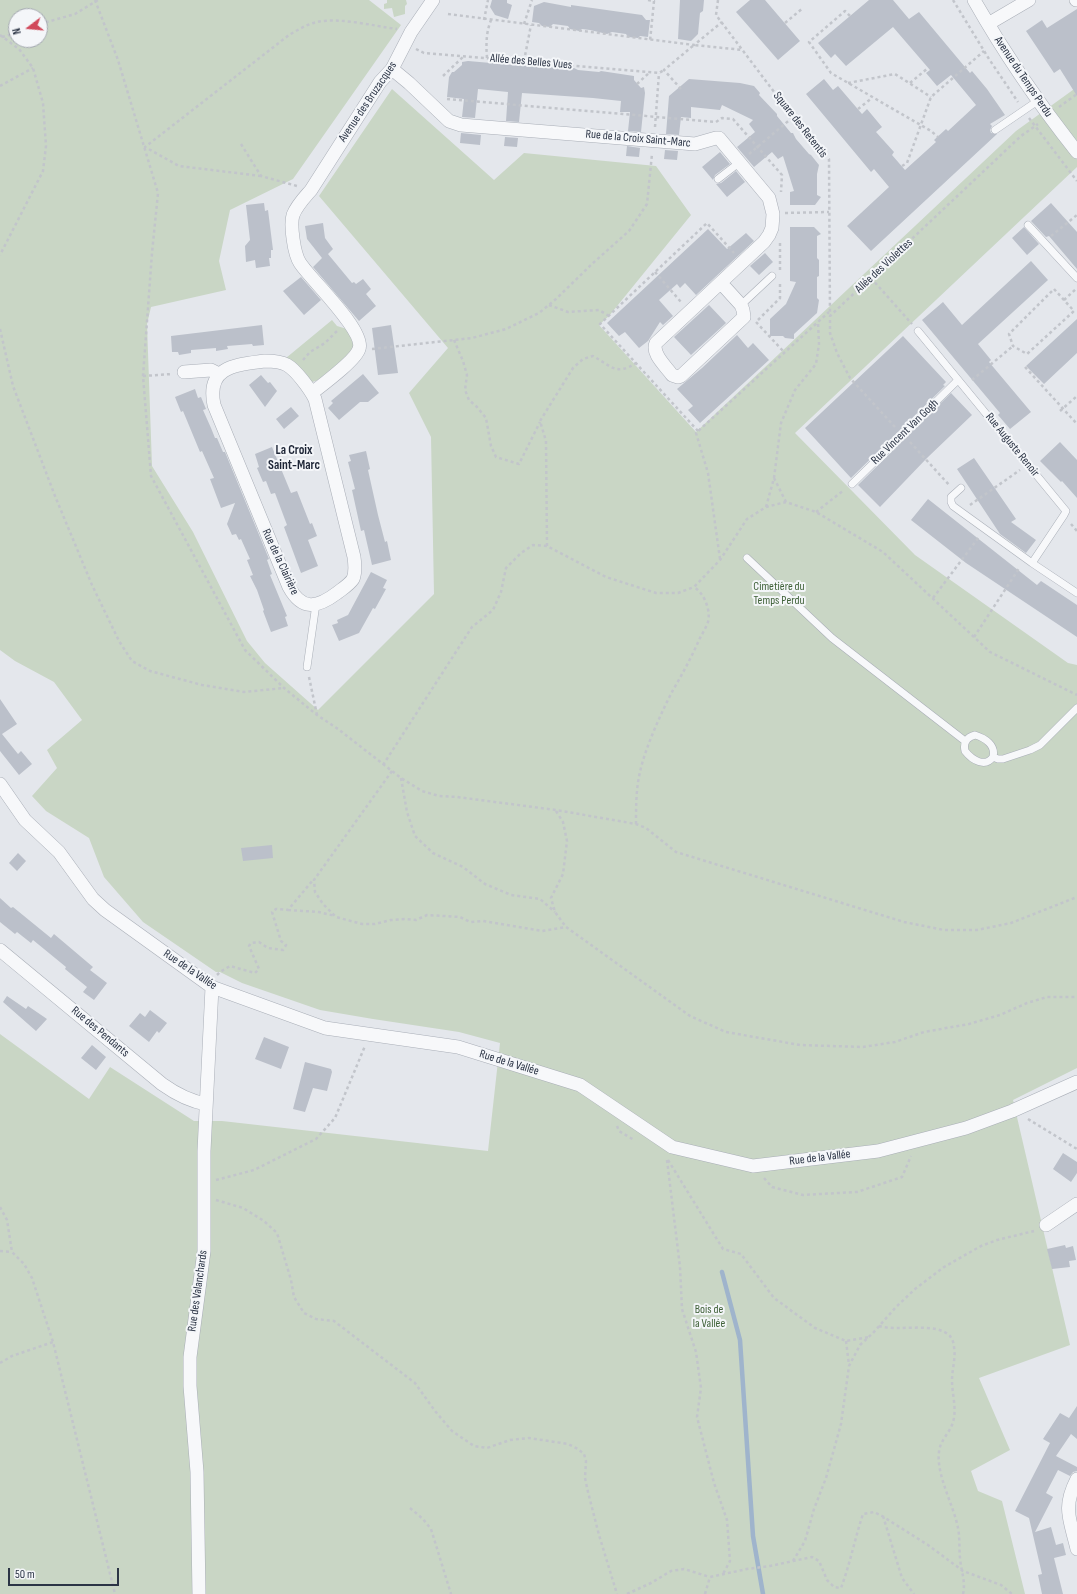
<!DOCTYPE html>
<meta charset="utf-8">
<style>
body{margin:0}
#map{position:relative;width:1077px;height:1594px;overflow:hidden;background:#e4e7ec;font-family:"Sofia Sans Condensed",sans-serif}
canvas{display:block}
.north{position:absolute;left:8px;top:8px;width:40px;height:40px;box-sizing:border-box;background:#f4f6f9;border:1px solid #a4a8b1;border-radius:50%;rotate:254deg;font-size:11px;font-weight:700;line-height:16px;text-align:center;color:#2b3445}
.north::after{content:'';display:block;margin:auto;width:14px;height:18px;background:#d1495b;clip-path:polygon(50% 0,100% 100%,50% 72%,0 100%)}
.scale{position:absolute;left:8px;top:1568px;width:111px;height:18px;box-sizing:border-box;border:2px solid #2b3445;border-top:0;padding-left:5px;font-size:12px;line-height:14px;white-space:nowrap;color:#2b3445;-webkit-text-stroke:3px #f4f6f9;paint-order:stroke}
</style>
<div id="map">
<canvas width="1077" height="1594"></canvas>
<div class="north">N</div>
<div class="scale">50 m</div>
</div>
<script>
const c = document.querySelector('canvas').getContext('2d');
c.lineJoin = 'round';
function fillPath(path, color) {
  c.fillStyle = color;
  c.fill(path, 'evenodd');
}
function strokePath(path, color, width, dash) {
  c.strokeStyle = color;
  c.lineWidth = width;
  c.lineCap = dash ? 'butt' : 'round';
  c.setLineDash(dash || []);
  c.stroke(path);
}
function drawText(font, color, halo, rows, align = 'center') {
  c.font = font + ' "Sofia Sans Condensed",sans-serif';
  c.lineWidth = 4;
  c.setLineDash([]);
  c.textBaseline = 'middle';
  c.strokeStyle = halo;
  c.fillStyle = color;
  for (const [text, x, y, turn = 0] of rows) {
    c.save();
    c.translate(x, y);
    c.rotate((+turn || 0) * Math.PI / 180);
    c.textAlign = isNaN(turn) ? turn : align;
    if (halo) c.strokeText(text, 0, 0);
    c.fillText(text, 0, 0);
    c.restore();
  }
}
fillPath(new Path2D(`
 M0,0H369L401,25L293,179L230,210L219,261L226,290L151,307L147,324L152,466L193,532L247,641L265,663L318,710L434,594L431,437L409,393L448,348L319,196L392,89L494,180L524,153L656,166L691,215L609,316L599,325L696,432L1016,131L1077,87V167L795,433L915,555L1068,663L1077,665V1068L1013,1100L1070,1345L979,1378L1010,1450L971,1471L978,1491L1002,1501L1025,1594H0V1034L89,1099L110,1067L194,1121H222L488,1151L500,1043L459,1032L373,1019L320,1010L242,983L220,972H216L143,922L104,877L89,838L46,811L32,796L57,768L47,750L82,720L54,682L15,661L0,650ZM16,16H40V40H16Z
 M387,0H406L407,4L405,6V14L394,17L392,8L384,9V4L387,3Z
 M332,320L337,326L347,329L354,344L352,351L347,356L319,380L312,382L307,381L286,358Z`), '#c9d6c5');
strokePath(new Path2D(`
 M722,1272L740,1340L753,1536L763,1594`), '#9fb4cc', 4.5);
fillPath(new Path2D(`
 M492,0H507V3L512,5L508,19L495,15L490,7Z
 M680,0H704L703,11L700,13L698,34L691,41L678,39Z
 M750,0H765L800,41L778,60L736,12Z
 M869,0H893L909,19L919,12L970,73L972,71L987,89L1005,115L990,124L992,126L990,130L991,133L997,134L871,251L847,226L889,187L874,169L871,172L806,94L824,79L833,90L838,86L862,114L867,109L882,127L876,132L894,152L892,155L905,170L936,142L934,140L946,129L948,131L976,105L951,75L937,86L926,73L930,70L893,27L846,66L835,54L831,58L818,43Z
 M544,2L571,7V5L642,15L646,20H650L648,37L640,36L638,38L628,37L626,34L612,32L607,34L590,30L582,29L579,31L570,29L568,26L553,24L550,27L542,26L539,23L532,22L534,6Z
 M1077,9V96L1060,69L1054,73L1026,31L1042,20L1047,28Z
 M468,61L491,63L495,61L498,64L518,65L522,63L527,67L536,64L538,67L574,68L578,70L599,72L601,71L634,76V80L641,88L644,87L645,93L641,132L628,131L630,112H620L621,101L593,98L522,93L519,122L506,121L508,92L478,89L475,118L462,117L464,99L447,97L449,77L452,72H454L462,65V62Z
 M689,79L740,83L754,86L760,93L759,95L777,114V116L791,133H793L796,139L809,154L811,155L819,165L817,174V195L821,197L815,205H790V192L794,191L783,156L778,159L772,152L754,167L737,147L755,132L749,124L753,120L722,105L720,110L691,107V118L681,117L679,135L666,134L669,96Z
 M461,133L481,135L480,145L460,143Z
 M505,137L518,138L517,147L504,146Z
 M627,146L640,148L639,157L626,156Z
 M665,150L678,151L677,160L664,159Z
 M720,152L730,164L715,175L713,180L702,167Z
 M736,171L745,182L727,197L716,184L721,183Z
 M264,203L265,211L268,210L273,250H271V258H269L270,266L256,268L255,260L246,262L245,246L250,240L246,205Z
 M1051,203L1077,232V269L1049,236L1046,237L1031,221Z
 M323,223L325,238L333,249L328,254L352,283L354,282L356,284L363,279L371,289L366,294L376,306L359,321L313,267L322,258L307,239L305,226Z
 M790,227H814L821,234L817,236V258L819,260V276L817,277V298L819,300L817,313L794,334V339L785,338L783,336H770V319L786,304L796,282L790,281Z
 M1024,227L1039,244L1027,255L1012,238Z
 M708,229L727,249L746,233L754,241L696,295L685,283L680,288L677,284L659,300L673,316L663,325L660,322L648,341L639,348L625,332L619,336L607,323Z
 M765,253L773,262L759,275L750,266Z
 M1031,261L1048,280L978,344L991,360L989,362L1031,412L1010,429L998,415L1000,413L922,320L943,302L962,325Z
 M301,277L321,300L304,315L283,291Z
 M709,305L726,323L691,355L674,337Z
 M1077,319V353L1044,384L1026,366Z
 M262,325L264,345L253,346L252,344L227,346L228,349L216,351V348L191,350V353L179,355L178,352H172L171,336Z
 M391,325L398,373L378,375L372,328Z
 M737,335L748,348L753,343L769,360L700,423L688,410L693,406L677,389L702,368Z
 M903,336L946,382L943,385L945,386L851,478L805,428Z
 M363,374L379,393L368,402H360L339,420L328,408L333,403L331,401Z
 M261,375L268,383L270,382L277,391L265,407L249,385Z
 M195,389L198,398L201,397L206,409L203,410L211,428L215,438H217L223,452H225L269,559L267,560L272,574L270,575L287,616L285,617L288,626L271,632L263,611L264,610L257,590L250,576L253,575L247,560L250,559L241,539L239,540L236,534L232,535L227,524L235,503L221,508L210,479L214,478L202,451L200,452L183,411L181,412L175,397Z
 M951,393L972,415L927,458L880,507L858,485Z
 M291,407L299,416L284,429L276,419Z
 M1060,442L1077,460V498L1062,481L1061,482L1040,461Z
 M272,447L291,493L297,491L310,524L312,523L317,536L308,540L318,566L301,573L284,527L287,525L275,493L271,494L266,481L263,482L257,468L259,467L255,454Z
 M366,451L370,469L368,470L378,515L385,542L387,541L391,560L372,565L364,530L361,531L352,490L355,489L348,462L351,461L349,455Z
 M974,458L1016,519L1011,522L1036,540L1026,553L1000,534L957,469Z
 M928,499L1037,585L1041,581L1077,605V637L966,563L911,520Z
 M371,572L387,580L383,588L386,589L375,609L373,608L359,633L339,641L332,625L338,623L337,620L348,615Z
 M0,699L17,724L2,734L18,754L21,751L32,764L19,775L0,751Z
 M272,845L273,858L243,861L241,848Z
 M18,853L26,861L17,871L9,863Z
 M0,898L11,908L13,907L51,938L54,934L93,967L90,970L107,983L94,1000L83,992L87,987L65,969L66,967L33,940L31,943L17,932L15,934L0,922Z
 M7,996L26,1009L28,1006L47,1019L36,1031L3,1002Z
 M150,1010L167,1023L159,1033L157,1031L149,1042L129,1026L140,1013L145,1017Z
 M264,1037L289,1047L281,1069L255,1059Z
 M92,1045L106,1057L96,1070L81,1058Z
 M305,1062L331,1069L332,1072L327,1091L313,1088L305,1112L293,1109Z
 M1063,1153L1077,1162V1173L1071,1182L1053,1169Z
 M1065,1245L1066,1248L1073,1246L1076,1260L1069,1261L1070,1267L1052,1269L1047,1249Z
 M1077,1406V1439L1071,1434L1056,1456L1077,1467V1471L1073,1472L1070,1476L1058,1470L1046,1493L1053,1497L1035,1532L1051,1527L1056,1545L1063,1543L1066,1555L1054,1558L1063,1594H1042L1038,1575L1042,1574L1029,1518L1015,1511L1050,1443L1043,1439L1060,1413L1069,1418Z`), '#bbc0ca');
const lane = new Path2D(`
 M995,130L1039,100
 M718,179L740,162
 M1028,225L1077,278
 M741,305L772,276
 M918,331L1066,511L1064,515L1032,563L1077,593
 M852,484L958,380
 M961,488L951,497V502L953,506L1032,563
 M747,558L832,638L965,741
 M307,667L316,604
 M975,735C985,738 996,745 993,757C985,768 972,760 965,751C963,743 967,737 975,735Z
 M993,757L998,759H1003L1030,750L1040,745L1077,708`);
const street = new Path2D(`
 M974,0C1004,53 1039,104 1077,152
 M1076,0H1077
 M988,24L1029,0
 M392,69L409,83L449,121L461,125L695,144L716,138H719L769,198L773,214L772,228L769,235L764,242L656,343C651,354 666,366 672,375L678,377L681,376L744,317L743,310L741,305L721,283
 M265,361C272,361 280,361 287,365C296,370 310,389 315,399L354,557C355,564 356,572 353,579C349,585 342,589 337,593C317,608 302,611 289,587L214,405C206,366 236,365 265,361Z
 M184,372L211,370L219,374
 M312,393C322,385 356,360 359,349C366,331 311,280 300,263C294,254 290,225 293,215C297,205 305,197 311,190L380,82L392,69L411,32L433,0
 M0,784L25,820L59,852L93,899L105,910L212,987L325,1028L458,1047L580,1085L672,1147L753,1166L878,1151L966,1128L1012,1111L1077,1082
 M0,950L162,1084C176,1094 189,1101 206,1104
 M1046,1225L1077,1204
 M1077,1479C1062,1508 1070,1519 1077,1549
 M199,1594L197,1472L190,1386V1357L204,1251V1151L212,987`);
strokePath(lane, '#a9aeb7', 8);
strokePath(street, '#a9aeb7', 14);
strokePath(new Path2D(`
 M95,0L118,60L158,193L152,253L143,376L151,476L245,650L284,688L317,715L338,729L401,778L422,791L439,796L457,797L556,810L636,824L646,828L676,852L904,922L944,930H977L1011,923L1077,897
 M648,0L654,1L650,41
 M718,0L716,15L793,117L829,159L830,315
 M953,0L989,59L1018,102
 M448,14L694,45L722,22
 M850,16L845,11L809,42L831,73L931,131L938,137
 M484,20L488,0
 M785,23L803,8
 M40,24L75,14L98,0
 M524,24L532,0
 M0,35L19,49L33,68L43,103L46,146L43,171L0,255
 M2,37L16,33
 M416,49L424,53L659,73L664,70
 M487,58C486,44 486,33 491,20
 M524,61L531,25
 M443,76L464,56
 M848,83L895,74L931,97
 M910,83L928,68
 M637,84L650,72
 M0,86L33,68
 M681,89L664,70L694,45L743,50
 M447,99L716,122L722,118L733,119L782,175L781,192
 M1059,107L1077,94
 M858,109L872,98
 M1029,118L1077,181
 M655,127L659,73
 M241,144L261,176L297,186
 M749,154L793,117
 M902,166L907,163L931,97L984,51
 M261,176L179,166L145,147L289,35C298,30 307,24 317,22C339,17 374,26 397,29
 M785,213L829,212
 M1051,236L1077,215
 M780,270V243
 M655,272L681,302
 M871,278L912,324
 M1054,289L1074,311L1027,354L1013,346L1009,334Z
 M1064,300L1077,288
 M549,305L568,312L599,310L609,316
 M758,320L780,298V283
 M756,322L784,352
 M0,329L13,386L55,496L92,585L119,641L132,661L150,671L202,685L244,692L284,688
 M454,340L463,361L467,375L465,390L469,400L477,407L486,418L491,446L496,457L519,464L540,422
 M372,349L472,338L506,329L539,313L556,299L593,263L629,231L647,204L652,154
 M303,360L310,352L325,343L338,330
 M1025,367L1077,424
 M143,376L172,374
 M972,380L1013,346
 M1060,411L1077,396
 M895,427L850,378L837,353L830,333V316L1021,136L1038,124
 M698,431L600,324L707,223L734,253
 M910,442L950,486
 M774,478L781,423L795,390L816,364L819,344L818,322
 M970,505L1020,470
 M766,507L774,478L786,502
 M816,512L844,490
 M1071,524L1077,531
 M547,546L546,441L540,421L573,368L583,359L593,356C611,366 616,376 636,363
 M720,559L708,473L696,433L829,312
 M933,598L979,537
 M974,637L1020,567
 M309,677L317,715
 M383,765L472,627L493,610L501,592L506,568L521,553L533,545L547,546L606,577L656,593H678L694,587
 M392,771L314,880L315,892L323,904L336,917L362,924H375L391,920L405,919L416,920L427,915L460,917L470,922L483,921L542,931L566,927L690,1016L726,1032L800,1045L863,1047L895,1042L924,1032L969,1024L1000,1015L1027,1003L1047,997H1077
 M401,778L407,812L415,836L433,853L463,867L485,884L511,895L540,899L555,912
 M556,811L563,822L567,841L563,874L551,898L555,912L566,927
 M636,824C636,806 636,789 640,772C645,748 662,711 673,690C683,673 692,656 700,638C703,633 706,627 708,622C711,610 704,593 694,587L720,560L747,519L766,507L786,502L816,512L883,552L990,652L1077,695
 M288,910L319,912L335,916
 M217,975L220,972L230,966L255,973L259,969L249,946L251,943L259,942L268,948L283,950L286,945L281,941L272,912L276,909L288,910L313,880
 M1028,1119L1077,1149
 M617,1126L619,1131L634,1140
 M667,1160L680,1267L682,1309L696,1352L701,1388L697,1417L714,1483L727,1520L730,1561L723,1574
 M668,1160L723,1249L741,1254L774,1298L815,1328L846,1341L869,1337
 M764,1178L772,1187L803,1195L857,1192L902,1177L911,1156
 M216,1180L254,1170L316,1139L335,1118L365,1046
 M216,1200L243,1208L264,1221L277,1233L291,1280L294,1297L304,1313L316,1319L334,1321L415,1383L435,1411L452,1431L474,1446L487,1448L510,1440L529,1438L568,1444L578,1449L584,1454L586,1461L585,1478L588,1492L599,1535L617,1594
 M0,1207L7,1220L12,1252L24,1264L32,1278L53,1342L115,1594
 M0,1251L12,1252
 M879,1326C898,1332 935,1321 950,1336C952,1339 954,1343 954,1347C956,1358 952,1369 952,1380C952,1394 957,1409 953,1422C950,1433 940,1440 939,1452C936,1475 954,1506 958,1528C960,1538 959,1548 960,1558C961,1571 966,1582 963,1594
 M846,1341L849,1365
 M0,1363L12,1356L53,1342
 M410,1508L423,1519L431,1529L451,1594
 M883,1516L902,1578L914,1594
 M793,1561L805,1541L814,1509L826,1478L841,1424L849,1366L860,1345L873,1333L896,1307L915,1289L944,1267L981,1246L997,1240L1034,1231
 M627,1594L651,1583L671,1571L684,1569L710,1577
 M705,1594L710,1577L747,1569L770,1566L812,1557L819,1561L827,1580L834,1587L841,1588C850,1564 855,1538 863,1514L874,1512L882,1516L928,1545L963,1571L1001,1585L1012,1594`), '#c2c5cb', 2.5, [3, 3]);
strokePath(lane, '#f7f8fa', 7);
strokePath(street, '#f7f8fa', 13);
drawText('12px', '#2b3445', '#f4f6f9', [
 ["Allée des Belles Vues",531,62,5],
 ["Avenue du Temps Perdu",1023,77,56],
 ["Avenue des Bruzacques",368,102,-56],
 ["Square des Retentis",800,125,52],
 ["Rue de la Croix Saint-Marc",638,139,5],
 ["Allée des Violettes",884,266,-43],
 ["Rue Vincent Van Gogh",905,432,-44],
 ["Rue Auguste Renoir",1012,445,51],
 ["Rue de la Clairière",280,562,65],
 ["Rue de la Vallée",190,970,34],
 ["Rue des Pendants",100,1032,40],
 ["Rue de la Vallée",509,1063,17],
 ["Rue de la Vallée",820,1158,-7],
 ["Rue des Valanchards",198,1291,-82]
]);
drawText('12px', '#3f6138', '#f4f6f9', [
 ["Cimetière du",779,587],
 ["Temps Perdu",779,601],
 ["Bois de",709,1310],
 ["la Vallée",709,1324]
]);
drawText('bold 13px', '#1d2536', '#f4f6f9', [
 ["La Croix",294,451],
 ["Saint-Marc",294,466]
]);
</script>
